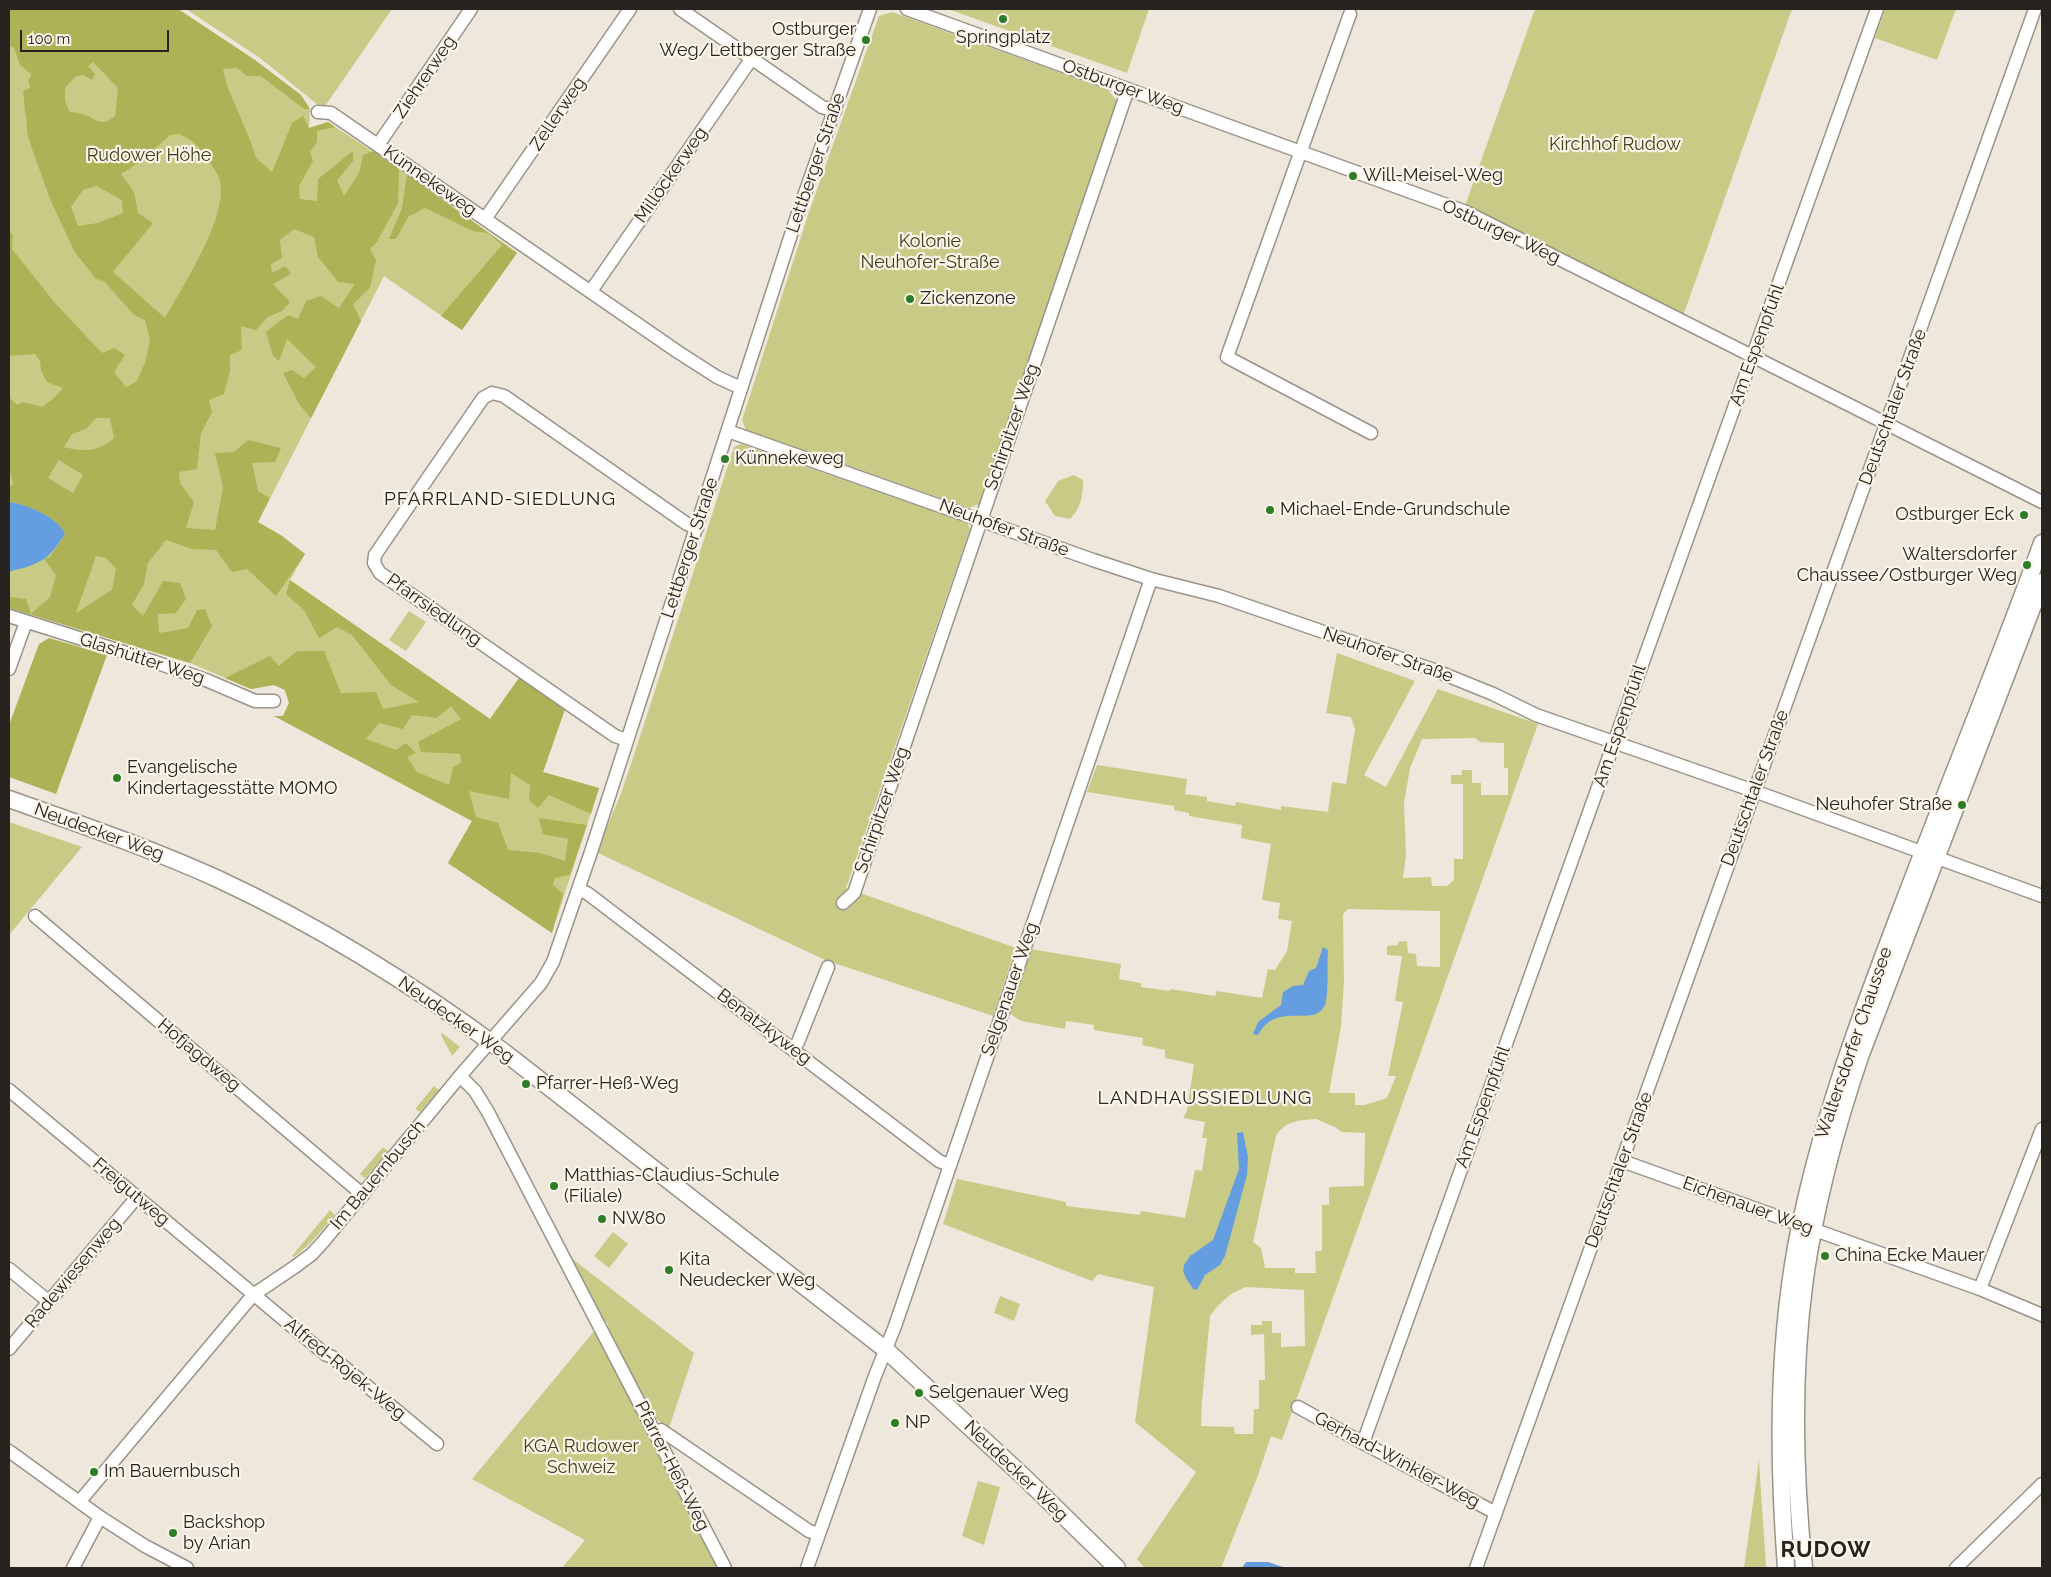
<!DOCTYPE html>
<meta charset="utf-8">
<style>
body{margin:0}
#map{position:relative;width:2051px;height:1577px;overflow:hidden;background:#eee7dc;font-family:Raleway,sans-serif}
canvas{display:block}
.frame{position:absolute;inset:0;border:10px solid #272420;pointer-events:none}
.scale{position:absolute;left:20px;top:30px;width:149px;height:22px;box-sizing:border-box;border:2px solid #272420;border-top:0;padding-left:6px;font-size:15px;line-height:18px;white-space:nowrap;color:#272420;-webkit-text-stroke:4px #fbf4e9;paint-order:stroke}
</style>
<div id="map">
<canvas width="2051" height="1577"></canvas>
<div class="frame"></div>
<div class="scale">100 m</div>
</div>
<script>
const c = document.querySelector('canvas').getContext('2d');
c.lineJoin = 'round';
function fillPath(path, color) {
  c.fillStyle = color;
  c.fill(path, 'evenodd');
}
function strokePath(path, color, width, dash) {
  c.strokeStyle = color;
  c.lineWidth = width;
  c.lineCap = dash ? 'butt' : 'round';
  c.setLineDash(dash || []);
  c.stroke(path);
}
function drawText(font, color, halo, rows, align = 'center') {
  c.font = font + ' Raleway,sans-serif';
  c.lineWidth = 4.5;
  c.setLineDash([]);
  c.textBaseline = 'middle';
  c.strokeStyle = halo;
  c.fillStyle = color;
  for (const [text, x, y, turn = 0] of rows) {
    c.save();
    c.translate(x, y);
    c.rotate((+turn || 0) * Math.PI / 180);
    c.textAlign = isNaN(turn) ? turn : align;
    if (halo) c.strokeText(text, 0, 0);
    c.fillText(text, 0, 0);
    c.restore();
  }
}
fillPath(new Path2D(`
 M9,9H178L255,60L301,95L310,109L309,128L328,122L399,169L517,253L462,330L384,276L258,522L282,536L305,554L290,580L490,719L519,678L565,709L543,772L599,788L552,933L448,863L472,821L274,716H283L289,703L285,690L274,685L251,689L190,663L9,608Z
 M186,9H392L323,109L260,58Z
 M948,9H1149L1127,73Z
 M1535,9H1792L1683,316L1465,206Z
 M1885,9H1956L1937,60L1875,38Z
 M892,12L1108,90L1117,101L979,504L969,508L746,430L742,420L809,212L879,16Z
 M741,444L967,523L970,529L846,888L1016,948L993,1016L825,960L596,852L620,796L633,758L734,447Z
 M1074,475L1083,480C1083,496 1081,508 1070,519L1055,516L1045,501L1058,481Z
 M409,611L426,622L406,651L389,640Z
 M1337,653L1415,681L1364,775L1386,787L1438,689L1538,724L1282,1440L1271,1436L1257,1478L1221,1568H1145L1137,1559L1196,1472L1135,1422L1154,1287L1098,1274L1092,1281L943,1224L957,1179L1066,1202V1206L1140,1215L1141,1211L1185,1218L1195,1170L1202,1171L1207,1138H1202L1205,1122L1183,1118L1187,1111L1194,1064L1165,1058V1050L1142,1045L1143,1038L1094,1030V1025L1066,1021L1065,1029L1021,1021L1009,1013L1030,949L1121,964L1119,979L1141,983V987L1170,991V989L1215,996L1217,991L1262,998L1268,969L1275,970L1287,951L1292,921L1278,919L1280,903L1262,900L1271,844L1241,838L1242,825L1189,816V813L1174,810V806L1087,792L1097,765L1187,779L1185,794L1207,797V801L1235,806L1236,802L1281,810V806L1328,812L1332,782L1346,784L1355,729L1351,717L1326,713ZM1475,738L1480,742L1504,743V768H1508V795H1481V783H1472V770H1462V775H1451V784H1463V859H1454V880L1447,886H1432L1431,877L1403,878L1406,856L1404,803L1410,768L1422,739ZM1348,909L1440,911V967L1417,966L1416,954L1408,953L1407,941L1398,942V945L1387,946V955L1402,956L1395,1001L1403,1002L1388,1076H1396L1387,1098L1365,1105H1355V1093H1329L1341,1026L1344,982L1343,914ZM1316,1119L1335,1127L1342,1132L1365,1133L1364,1186L1329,1187V1205H1322V1251H1315L1316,1273H1295V1268H1265L1261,1248L1253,1242L1276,1136C1285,1121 1299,1120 1316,1119ZM1246,1287L1304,1290L1305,1346L1281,1347V1333H1272V1321H1262V1325H1251V1335L1264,1334L1265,1380H1259V1409H1254L1253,1434H1235L1234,1427L1201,1426L1202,1401L1210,1316C1220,1302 1230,1293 1246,1287Z
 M9,822L82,847L9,935Z
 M442,1033L460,1047L452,1056L441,1035Z
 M434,1086L439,1090L420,1112L415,1109Z
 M383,1147L389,1152L365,1178L360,1174Z
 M330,1210L335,1215C322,1230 310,1245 294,1257L292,1256Z
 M613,1232L628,1244L609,1268L594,1256Z
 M570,1257L694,1353L669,1428L652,1416L607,1328L609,1327L607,1322L605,1323Z
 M1000,1296L1020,1304L1014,1321L994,1313Z
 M595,1330L717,1568H562L585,1540L472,1479Z
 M1759,1460L1766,1568H1744Z
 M978,1481L1000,1487L984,1545L962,1536Z`), '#c7cb86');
fillPath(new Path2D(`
 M9,9H178L255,60L301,95L310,109H304L261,76H247L237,68L223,69L228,88L250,140L256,158L272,172L292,123L303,116L309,128L328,122L335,127L317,131V142L310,152L313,161L299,186L300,199L317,201L318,179L353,151V161L337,180L344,196L359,173L363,155L373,151L399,169L398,203L377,242L370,249L376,260L370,288L353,304L361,321L311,418L299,404L283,373L292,370L304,378L316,367L287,339L279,361L273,356L266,332L288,315L298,319L306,301L321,296L339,308L355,284L338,282L318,257L314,237L294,229L280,240L282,258L271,264L272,273L285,266L291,274L273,284L290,302L282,311L268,317L256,330L241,326L242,350L230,355V371L224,394L209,400L212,412L201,433L197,469L179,472L180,483L194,502L186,528L215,530L223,487L215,453L234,452L248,440L281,448L275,462L252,463L258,491L270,498L258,522L282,536L305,554L276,596L247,569L232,572L216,550L192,549L166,540L148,563L144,584L132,605L143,616L163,581L180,583L186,599L176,613L158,614L159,633L188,628L197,610L205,609L212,626L190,663L9,608V597L26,599L31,614L50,597L56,575L44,559L50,557L65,534C58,517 26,504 9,502V489L13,483L9,467V397L17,405L23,402L42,407L54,398L63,388L47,382L41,371L40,361L35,354L9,356V231L13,235L12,249L55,303L102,353L114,348L125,355L114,372L126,387L136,382L145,363L150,340L145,320L134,315L104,281L96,279L74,251L50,199L28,137L23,91L30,88L28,79L30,78L31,74L20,65L14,48L9,46ZM93,62L118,88L115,116C100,129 95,117 82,114C78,113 74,112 70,112L65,101V88L75,77L83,75L92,80L95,74L88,66ZM179,134C184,137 191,139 195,144C201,149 217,171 219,178C231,214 182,287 165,318L113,272L153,223L138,213L134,192L121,174L140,162L170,135ZM96,186L122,200L123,213L98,223L78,226L71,207L83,190ZM96,418H110L114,438C99,452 83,452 64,447L72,434L86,429ZM59,460L83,475L73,493L48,478ZM96,556L106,558L116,569L112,590L76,613Z
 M407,174L517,253L462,330L441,316L502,245L488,233L473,231L425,208L408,217L396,239H389L402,208Z
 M290,580L490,719L519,678L565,709L543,772L599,788L591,814L549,795L538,808L529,800L530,785L511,773L509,799L469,791L476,817L498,823L508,850L540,853L565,861L568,839L543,834L539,818L587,825L570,875L555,878L553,885L563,894L552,933L448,863L472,821L274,716H283L289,703L285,690L274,685L251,689L225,678L270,656L279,666L297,651H324L341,693L376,692L383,709L419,702L391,685L352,635L337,627L319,638L304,610L286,594ZM451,706L461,719L418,742L421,752L460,754L461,763L453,767L449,785L417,772L407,757L416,753L406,743L396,750L366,739L379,723L403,729L412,715L437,718Z
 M49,638L107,655L56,794L9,777V725L39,644Z`), '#aeb257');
fillPath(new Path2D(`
 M9,502C26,504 58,517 65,534C52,553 49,559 27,567C21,569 15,569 9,572Z
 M1323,947L1328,950C1327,963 1329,995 1325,1005C1314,1029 1277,1000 1258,1035L1253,1034L1258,1022L1281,1005L1283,992L1293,986L1303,985L1309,971L1316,968Z
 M1243,1132L1248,1157L1247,1175L1225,1256L1220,1265L1205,1275L1197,1290L1193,1289L1186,1278L1183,1271L1184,1265L1190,1256L1213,1240L1239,1169L1237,1133Z
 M1246,1562H1268L1286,1568H1242Z`), '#659ee0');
const street = new Path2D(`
 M680,9L822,107L835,111
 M907,9L1466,212L2042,502
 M1350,14L1227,357L1371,433
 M318,112L331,113L678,352L717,377L741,388
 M378,145L471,9
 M485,219L630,9
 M591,291L752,58
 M728,431L1093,560L1151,579L1219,596L1434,670L1493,694L1536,715L1754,791L2042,896
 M9,616L155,662L206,680L255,701H274
 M9,669L26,622
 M627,740L615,736L380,573L374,563L375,555L483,398L492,393L504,396L687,524L697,528
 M579,890L587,893L939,1161L949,1165
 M843,903L854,893L1128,89
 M35,916L363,1195
 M793,1049L798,1042L828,967
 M460,1076L475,1091L488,1112L725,1568
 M9,1090L325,1354L332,1357L437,1444
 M1622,1161L1980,1289L2042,1315
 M9,1269L48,1301
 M1980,1289L2042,1129
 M9,1349L137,1197
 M1298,1407L1363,1443L1496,1513
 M655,1433L661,1430L809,1531L819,1534
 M1363,1443L1877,9
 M9,1451L100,1517L145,1546L187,1568
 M80,1501L253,1295L296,1266L312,1254L323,1242L460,1076L541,983L553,962L591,852L798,213L870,9
 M73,1568L100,1517
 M807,1568L875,1376L895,1326L1151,579
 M1476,1568L2035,9
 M1956,1568L2042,1484`);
const secondary = new Path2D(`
 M9,799C79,824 150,848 218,879C319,926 414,985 504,1052L886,1350L1024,1477L1117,1568
 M1786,1568C1778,1460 1777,1354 1796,1247C1818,1128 1860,1016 1903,904C1949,783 1998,664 2042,543
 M1804,1568C1794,1472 1792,1374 1805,1278C1816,1202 1836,1127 1861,1054L2042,582`);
strokePath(street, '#999388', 15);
strokePath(secondary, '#999388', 19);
strokePath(street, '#fff', 12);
strokePath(secondary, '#fff', 16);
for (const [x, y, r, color] of [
 [1003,19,5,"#2d7d28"],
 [866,40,5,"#2d7d28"],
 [1353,176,5,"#2d7d28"],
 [910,299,5,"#2d7d28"],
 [725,459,5,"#2d7d28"],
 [1270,510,5,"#2d7d28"],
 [2024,515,5,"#2d7d28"],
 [2027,565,5,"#2d7d28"],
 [117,778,5,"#2d7d28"],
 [1962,805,5,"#2d7d28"],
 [526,1084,5,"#2d7d28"],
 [554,1186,5,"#2d7d28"],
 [602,1219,5,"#2d7d28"],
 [1825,1256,5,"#2d7d28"],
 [669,1270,5,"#2d7d28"],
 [919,1393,5,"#2d7d28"],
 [895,1423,5,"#2d7d28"],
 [94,1472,5,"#2d7d28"],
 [173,1533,5,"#2d7d28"]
]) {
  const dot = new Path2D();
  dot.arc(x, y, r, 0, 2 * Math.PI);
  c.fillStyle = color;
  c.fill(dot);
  strokePath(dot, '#fbf4e9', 2);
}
drawText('18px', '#272420', '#fbf4e9', [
 ["Ostburger",856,30,"right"],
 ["Weg/Lettberger Straße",856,51,"right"],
 ["Springplatz",1003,38,"center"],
 ["Will-Meisel-Weg",1363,176],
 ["Zickenzone",920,299],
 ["Künnekeweg",735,459],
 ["Michael-Ende-Grundschule",1280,510],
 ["Ostburger Eck",2014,515,"right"],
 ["Waltersdorfer",2017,555,"right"],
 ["Chaussee/Ostburger Weg",2017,576,"right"],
 ["Evangelische",127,768],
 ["Kindertagesstätte MOMO",127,789],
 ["Neuhofer Straße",1952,805,"right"],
 ["Pfarrer-Heß-Weg",536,1084],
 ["Matthias-Claudius-Schule",564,1176],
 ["(Filiale)",564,1197],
 ["NW80",612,1219],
 ["China Ecke Mauer",1835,1256],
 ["Kita",679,1260],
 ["Neudecker Weg",679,1281],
 ["Selgenauer Weg",929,1393],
 ["NP",905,1423],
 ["Im Bauernbusch",104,1472],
 ["Backshop",183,1523],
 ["by Arian",183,1544]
], 'left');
drawText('18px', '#272420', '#fbf4e9', [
 ["Ziehrerweg",425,77,-56],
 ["Ostburger Weg",1123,87,20],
 ["Zellerweg",558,114,-56],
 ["Lettberger Straße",816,163,-71],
 ["Millöckerweg",671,175,-55],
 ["Künnekeweg",430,181,35],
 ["Ostburger Weg",1501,232,25],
 ["Am Espenpfuhl",1757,345,-70],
 ["Deutschtaler Straße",1893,407,-70],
 ["Schirpitzer Weg",1012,427,-71],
 ["Neuhofer Straße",1004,528,20],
 ["Lettberger Straße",690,548,-72],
 ["Pfarrsiedlung",434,610,35],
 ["Neuhofer Straße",1388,655,19],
 ["Glashütter Weg",142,659,18],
 ["Am Espenpfuhl",1620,726,-71],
 ["Deutschtaler Straße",1755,788,-70],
 ["Schirpitzer Weg",882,810,-71],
 ["Neudecker Weg",99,832,20],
 ["Selgenauer Weg",1010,989,-71],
 ["Neudecker Weg",456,1020,35],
 ["Benatzkyweg",764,1027,37],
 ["Waltersdorfer Chaussee",1854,1043,-71],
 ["Hofjagdweg",199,1055,40],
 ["Am Espenpfuhl",1483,1107,-70],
 ["Deutschtaler Straße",1619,1170,-70],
 ["Im Bauernbusch",378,1175,-50],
 ["Freigutweg",131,1192,40],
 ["Eichenauer Weg",1748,1206,20],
 ["Radewiesenweg",73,1273,-50],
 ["Alfred-Rojek-Weg",345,1369,39],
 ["Gerhard-Winkler-Weg",1397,1460,28],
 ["Pfarrer-Heß-Weg",672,1466,63],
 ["Neudecker Weg",1016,1471,44]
]);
drawText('18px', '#3e3f18', '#fbf4e9', [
 ["Kirchhof Rudow",1615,145],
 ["Rudower Höhe",149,156],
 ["Kolonie",930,242],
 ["Neuhofer-Straße",930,263],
 ["KGA Rudower",581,1447],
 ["Schweiz",581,1468]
]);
c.letterSpacing = '1px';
drawText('19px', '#272420', '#fbf4e9', [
 ["PFARRLAND-SIEDLUNG",500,499],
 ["LANDHAUSSIEDLUNG",1205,1098]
]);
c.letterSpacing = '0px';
c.letterSpacing = '1px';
drawText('bold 22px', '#272420', '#fbf4e9', [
 ["RUDOW",1826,1550]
]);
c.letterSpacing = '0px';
</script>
